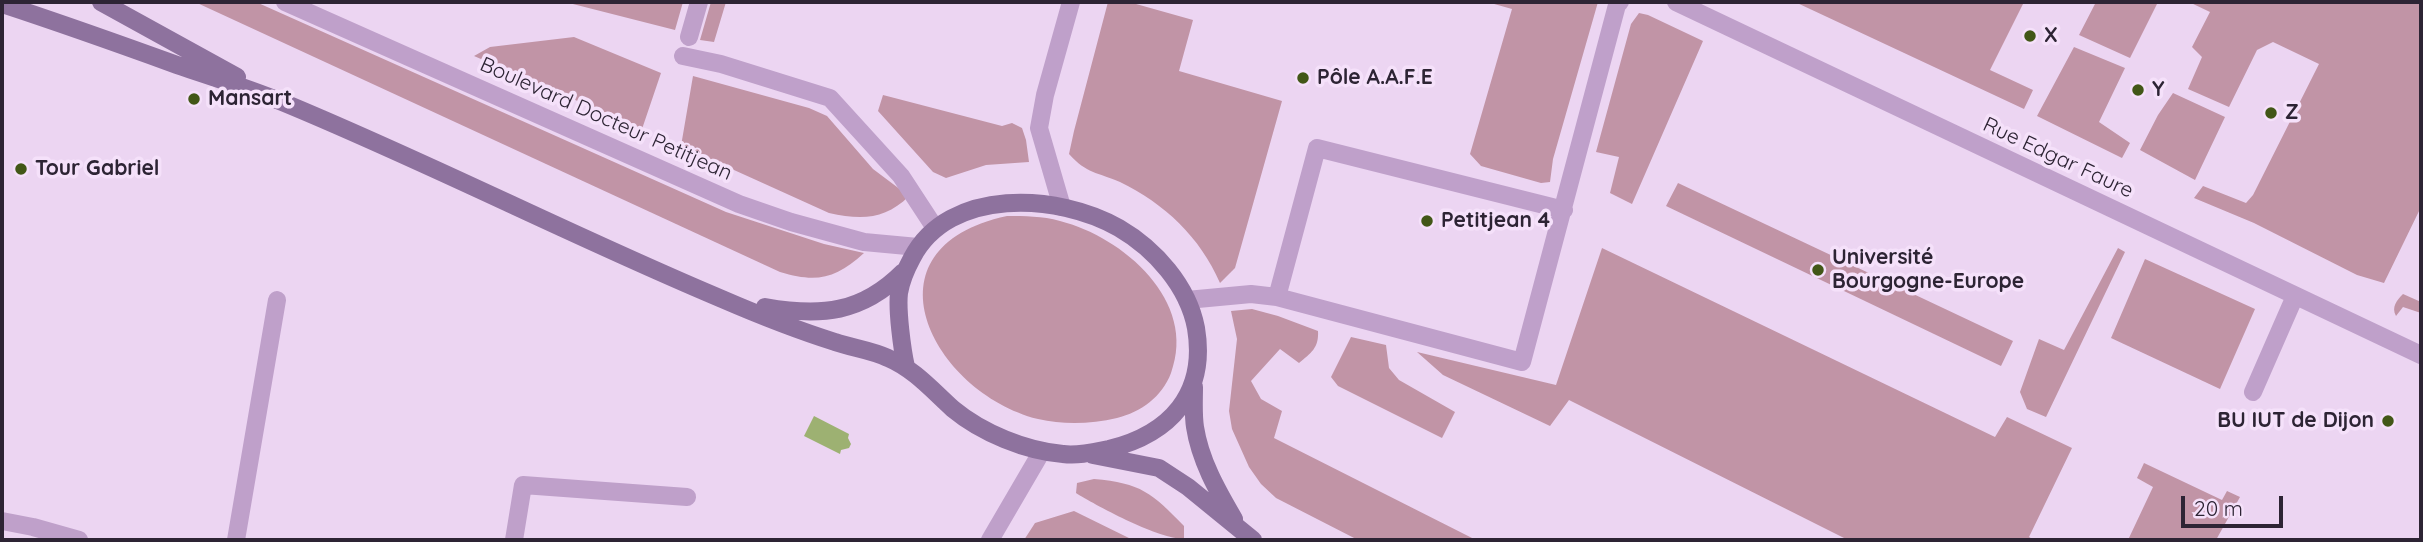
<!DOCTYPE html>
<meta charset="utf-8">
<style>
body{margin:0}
#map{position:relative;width:2423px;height:542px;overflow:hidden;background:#ecd5f2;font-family:Quicksand,sans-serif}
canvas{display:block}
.frame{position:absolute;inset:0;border:4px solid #2d2434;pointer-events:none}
.scale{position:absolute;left:2181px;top:496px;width:102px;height:32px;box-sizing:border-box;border:4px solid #2d2434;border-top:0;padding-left:9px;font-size:21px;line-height:24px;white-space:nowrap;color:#2d2434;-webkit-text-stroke:5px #f5e1fa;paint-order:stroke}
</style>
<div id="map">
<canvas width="2423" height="542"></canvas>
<div class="frame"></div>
<div class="scale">20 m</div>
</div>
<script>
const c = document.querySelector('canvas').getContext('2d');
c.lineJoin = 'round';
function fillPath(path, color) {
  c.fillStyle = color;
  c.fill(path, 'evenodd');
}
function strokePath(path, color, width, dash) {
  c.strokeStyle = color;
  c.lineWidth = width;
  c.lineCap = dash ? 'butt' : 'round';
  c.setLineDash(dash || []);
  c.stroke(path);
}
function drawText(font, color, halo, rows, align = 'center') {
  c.font = font + ' Quicksand,sans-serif';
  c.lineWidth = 7;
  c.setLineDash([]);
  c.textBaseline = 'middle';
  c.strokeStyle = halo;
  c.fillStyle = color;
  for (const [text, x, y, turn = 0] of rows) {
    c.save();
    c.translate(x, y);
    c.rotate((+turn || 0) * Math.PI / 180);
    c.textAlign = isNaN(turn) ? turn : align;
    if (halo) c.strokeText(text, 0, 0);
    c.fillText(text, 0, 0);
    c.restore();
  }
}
fillPath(new Path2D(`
 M195,2H256L726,212L824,244L864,253C836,279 816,283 780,272Z
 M565,2H683L675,30Z
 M711,2H726L714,42L700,40Z
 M1108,2H1129L1193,20L1179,71L1282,101L1235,268L1220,283C1200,237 1165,204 1120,182C1097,172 1087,174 1069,154L1074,131Z
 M1487,2H1598L1553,159L1550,182L1541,183L1481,166L1470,154L1512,9Z
 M1795,2H2024L1990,70L2033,90L2024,109Z
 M2096,2H2158L2130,58L2079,35Z
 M2189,2H2421V207L2384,283L2357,275L2254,223L2194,198L2203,186L2246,203L2253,195L2319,64L2273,42L2257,50L2229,107L2188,89L2202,57L2192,47L2210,12Z
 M1639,13L1648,15L1703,41L1632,204L1610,193L1619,157L1596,152L1631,24Z
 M574,37L661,73L642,129L474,56L490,47Z
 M2074,47L2125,68L2099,122L2130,143L2122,158L2037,116Z
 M693,76L809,108L827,116L873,169L909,196C885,220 861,220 829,213L681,146Z
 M2173,93L2225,117L2195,180L2140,150L2158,115Z
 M883,95L1002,126L1012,123L1022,128L1026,140L1029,162L986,165L946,178L933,172L878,111Z
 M1678,183L2013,341L2001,366L1666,206Z
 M1007,216C1025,216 1042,216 1060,221C1123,237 1198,301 1171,373C1162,397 1141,412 1117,418C1091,424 1064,425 1038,419C932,392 858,248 1007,216Z
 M1602,248L1995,437L2007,417L2072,448L2029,537L2034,540H1848L1569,400L1550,426L1443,375L1417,352L1556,385Z
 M2118,248L2125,252L2046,417L2027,409L2020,392L2039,339L2064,350Z
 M2145,259L2255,309L2220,389L2111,338Z
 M2403,294L2421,302V313L2403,307L2396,316C2391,307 2397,300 2403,294Z
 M1252,309L1278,316L1318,331C1319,348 1311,353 1299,363L1280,349L1251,381L1261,399L1282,411L1274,438L1476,540H1358L1276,498L1261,484L1249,467L1232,429L1229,411L1237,339L1231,311Z
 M1351,337L1386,345L1389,368L1399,380L1455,412L1442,438L1338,386L1331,377Z
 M2144,463L2222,500L2227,491L2240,497L2216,540H2128L2153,487L2137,478Z
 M1094,479C1141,483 1152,493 1184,526V538C1164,542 1095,505 1076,493L1077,483Z
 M1074,511L1133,540H1024L1035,523Z`), '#c194a6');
fillPath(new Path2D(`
 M814,416L849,434L848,438L851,444L849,448L841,450L840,454L804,436Z`), '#9db172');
strokePath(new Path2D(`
 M285,2L739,204L791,222L864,242L918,247
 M1676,2L2421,355
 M689,37L699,2
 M683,56L721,64L830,98L901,176L935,228
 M1062,207L1039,128L1045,95L1071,2
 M1277,297L1317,148L1564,210
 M1187,300L1251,294L1277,297L1522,362L1617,5L1620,2
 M2253,392L2295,296`), '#bfa0ca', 18);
strokePath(new Path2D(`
 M2,521L33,527L79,540
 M236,540L277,300
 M514,540L523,485L687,497
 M990,540L1042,451`), '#bfa0ca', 18);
strokePath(new Path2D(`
 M101,2L237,77
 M2,4C60,23 119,44 177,65C212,77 248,88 282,102C430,163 574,237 722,299C759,315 797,330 835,342C852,348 871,350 888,358C914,369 932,390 953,409C982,433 1026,451 1063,454C1079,456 1094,452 1109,449C1170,434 1207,394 1196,328C1188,286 1155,249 1119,228C1058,193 949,187 912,258C906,269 901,281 899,293C897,310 902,349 906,367
 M765,307C821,317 862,313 903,272
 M1194,387C1194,400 1193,414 1195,427C1200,460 1217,490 1234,519
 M1093,455L1159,468L1188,487L1253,540`), '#8e729e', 18);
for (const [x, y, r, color] of [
 [2030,36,7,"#425717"],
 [1303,78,7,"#425717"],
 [2138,90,7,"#425717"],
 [194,99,7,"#425717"],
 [2271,113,7,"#425717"],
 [21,169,7,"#425717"],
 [1427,221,7,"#425717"],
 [1818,270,7,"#425717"],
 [2388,421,7,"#425717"]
]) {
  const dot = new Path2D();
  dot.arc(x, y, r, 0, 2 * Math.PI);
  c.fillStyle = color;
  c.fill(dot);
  strokePath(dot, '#f5e1fa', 2.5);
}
drawText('bold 21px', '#2d2434', '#f5e1fa', [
 ["X",2044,36],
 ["Pôle A.A.F.E",1317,78],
 ["Y",2152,90],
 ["Mansart",208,99],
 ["Z",2285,113],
 ["Tour Gabriel",35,169],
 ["Petitjean 4",1441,221],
 ["Université",1832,258],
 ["Bourgogne-Europe",1832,282],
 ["BU IUT de Dijon",2374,421,"right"]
], 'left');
drawText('21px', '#2d2434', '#f5e1fa', [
 ["Boulevard Docteur Petitjean",606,119,24],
 ["Rue Edgar Faure",2058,158,25]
]);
</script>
